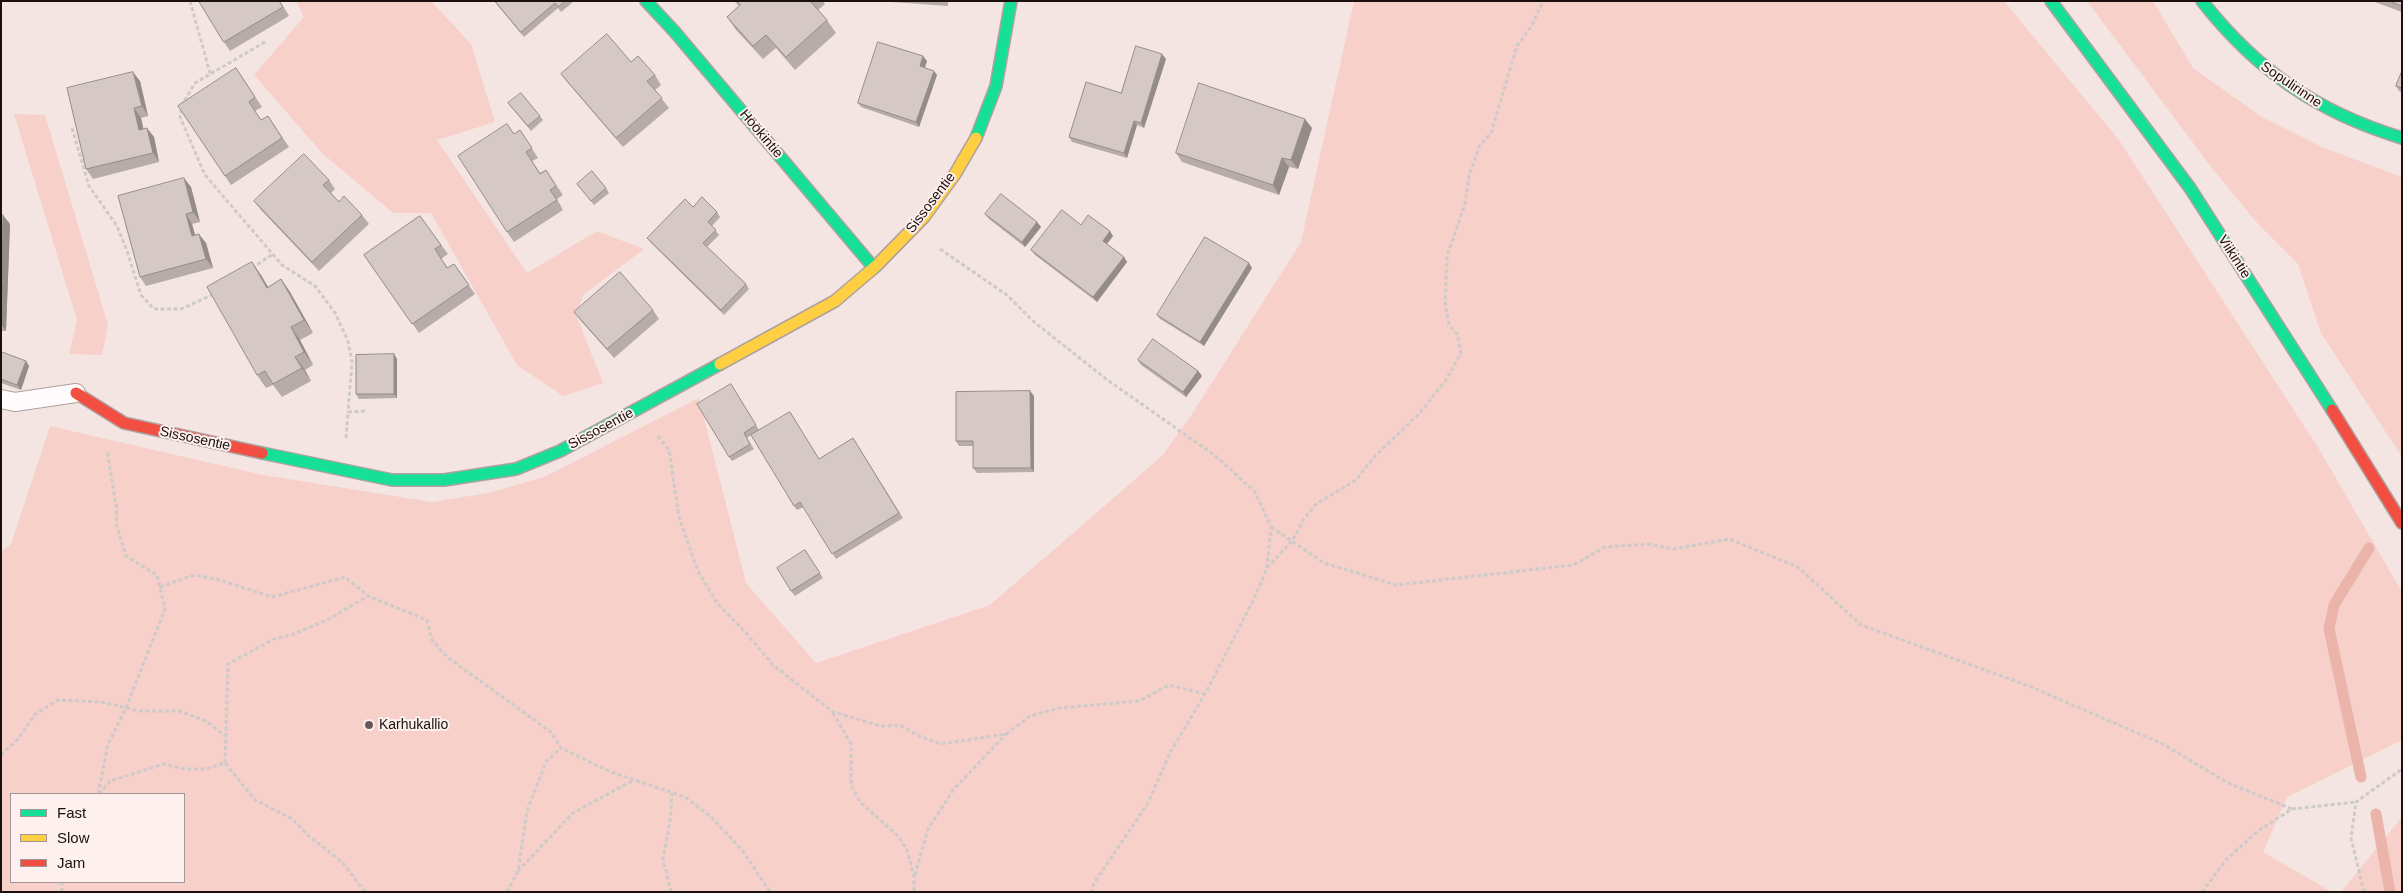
<!DOCTYPE html>
<meta charset="utf-8">
<style>
body{margin:0}
#map{position:relative;width:2403px;height:893px;overflow:hidden;background:#f4e5e2;font-family:Helvetica,sans-serif}
canvas{display:block}
.frame{position:absolute;inset:0;border:2px solid #1b100e;pointer-events:none}
.legend{position:absolute;left:10px;top:793px;width:175px;height:90px;box-sizing:border-box;background:#fef0ee;border:1px solid #a39694;margin:0;padding:6px 9px;list-style:none;font-size:15px;color:#1b100e}
.legend li{display:flex;align-items:center;gap:10px;height:25px}
.legend b{width:25px;border:1px solid #a39694}
</style>
<div id="map">
<canvas width="2403" height="893"></canvas>
<div class="frame"></div>
<ul class="legend">
<li><b style="height:6px;background:#16e098"></b>Fast</li>
<li><b style="height:6px;background:#ffcf43"></b>Slow</li>
<li><b style="height:6px;background:#f24e42"></b>Jam</li>
</ul>
</div>
<script>
const c = document.querySelector('canvas').getContext('2d');
c.lineJoin = 'round';
function fillPath(path, color) {
  c.fillStyle = color;
  c.fill(path, 'evenodd');
}
function strokePath(path, color, width, dash) {
  c.strokeStyle = color;
  c.lineWidth = width;
  c.lineCap = dash ? 'butt' : 'round';
  c.setLineDash(dash || []);
  c.stroke(path);
}
function drawText(font, color, halo, rows, align = 'center') {
  c.font = font + ' Helvetica,sans-serif';
  c.lineWidth = 4;
  c.setLineDash([]);
  c.textBaseline = 'middle';
  c.strokeStyle = halo;
  c.fillStyle = color;
  for (const [text, x, y, turn = 0] of rows) {
    c.save();
    c.translate(x, y);
    c.rotate((+turn || 0) * Math.PI / 180);
    c.textAlign = isNaN(turn) ? turn : align;
    if (halo) c.strokeText(text, 0, 0);
    c.fillText(text, 0, 0);
    c.restore();
  }
}
fillPath(new Path2D(`
 M296,1H431L471,44L495,122L437,140L527,273L597,231L644,249L583,295L576,315L603,383L563,396L517,365L431,213H393L322,153L254,75L304,17Z
 M1354,1H2004L2119,140L2319,449L2402,592V740L2287,797L2263,852L2332,892H1V552L11,544L50,426L263,475L432,502L488,493L544,477L699,398L746,583L816,663L990,605L1162,456L1194,411L1301,242ZM11,794H184V882H11Z
 M2087,1H2153L2193,68L2262,117L2322,147L2402,177V457L2321,333L2298,264L2258,224L2211,167Z
 M14,114L45,115L108,325L102,355L69,354L77,320Z
 M2402,817V892H2341Z`), '#f7d0ca');
strokePath(new Path2D(`
 M2361,777L2329,629L2334,605L2369,548
 M2376,814L2390,892`), '#ebb4ab', 11);
const lane = new Path2D(`
 M1,399L15,402L76,393`);
const fast = new Path2D(`
 M646,1L674,31L874,268
 M2051,1L2190,188L2332,410
 M2202,1C2257,71 2317,112 2402,138
 M976,138L996,86L1011,1
 M262,453L392,480H444L516,469L560,451L720,364`);
const slow = new Path2D(`
 M720,364L835,301L876,266L924,217L955,174L976,138`);
const jam = new Path2D(`
 M76,393L124,423L262,453
 M2332,410L2402,523`);
strokePath(lane, '#aea19f', 20);
strokePath(fast, '#aea19f', 14);
strokePath(slow, '#aea19f', 14);
strokePath(jam, '#aea19f', 14);
strokePath(new Path2D(`
 M190,1L210,73
 M265,42L195,83L183,103L180,117L205,175L282,265L315,286L335,313L348,341L352,362L348,412
 M72,128L89,186L117,226L126,248L141,295L154,309H181L214,294
 M940,249L1007,295L1033,321L1106,379L1217,457L1255,492L1271,527L1267,568L1254,599L1205,694L1170,753L1148,803L1094,883L1092,892
 M252,268L273,254
 M658,436L669,450L679,517L698,571L717,603L746,633L773,665L833,712L881,726L900,725L919,736L941,744L1006,734L1030,716L1059,708L1139,701L1169,685L1205,694
 M346,438L348,412L367,411
 M1271,527L1324,563L1396,585L1573,565L1605,547L1648,544L1674,549L1729,539L1798,567L1861,625L2029,686L2163,744L2228,783L2292,809
 M1267,568L1292,541L1304,519L1316,504L1356,480L1375,456L1419,414L1446,380L1461,353L1457,334L1449,325L1445,303L1447,256L1465,204L1469,175L1480,145L1491,133L1517,46L1531,27L1543,1
 M160,587L194,575L220,580L272,597L345,577L368,596
 M833,713L851,744V785L860,802L899,837L907,850L914,876V892
 M1,755L18,739L35,714L58,700L101,702L139,711H179L206,721L225,736
 M225,763L228,664L274,639L294,634L329,619L368,596L427,620L432,640L447,657L551,732L561,748L611,772L685,797L710,816L743,851L770,892
 M98,794L108,744L126,708L165,609L157,575L126,556L116,523L117,510L107,451
 M99,794L110,781L164,764L184,769H205L225,763L255,800L291,818L309,836L343,863L365,892
 M518,871L573,813L634,780
 M915,875L928,829L954,789L1006,734
 M62,892V882
 M507,892L518,871L527,811L546,762L561,748
 M671,892L663,859L670,822L672,793
 M2202,892L2227,859L2258,831L2292,809L2356,802
 M2364,892L2351,838L2356,802L2402,769`), '#cfcaca', 3, [4, 2.5]);
strokePath(lane, '#fdfbfb', 18);
strokePath(fast, '#16e098', 11);
strokePath(slow, '#ffcf43', 11);
strokePath(jam, '#f24e42', 11);
fillPath(new Path2D(`
 M199,1H280L289,16L230,51L224,42Z
 M494,1H571L572,3L561,12L558,8L524,37Z
 M734,1H823L825,4L818,10L827,20L836,33L795,70L776,48L763,59L736,30L727,17L739,6Z
 M891,1H948V6L891,2Z
 M2372,1H2402V12Z
 M1166,59L1144,128L1137,125L1127,158L1072,142L1069,137L1121,93Z
 M927,61L925,68L937,75L919,127L861,107L858,103Z
 M631,62L655,75L661,85L655,90L669,108L623,147L568,83L561,74Z
 M236,68L262,107L255,111L261,120L268,116L289,147L231,185L225,176Z
 M2402,71V92L2399,91L2396,86Z
 M140,81L148,116L141,118L143,129L154,137L159,162L93,179L86,169Z
 M508,103L540,116L543,120L531,131Z
 M1312,128L1298,169L1289,167L1279,195L1182,162L1176,153Z
 M520,130L538,158L532,161L540,173L546,170L563,195L557,199L563,210L514,242L507,232L515,134Z
 M329,180L335,189L331,193L339,202L362,215L369,224L319,271L261,210L254,201Z
 M577,184L606,188L609,193L594,205Z
 M191,187L200,222L192,224L195,235L206,243L213,268L146,286L140,277Z
 M693,207L717,212L720,217L712,226L719,235L707,247L746,284L749,289L724,315L651,243L647,238Z
 M1,214L10,224L6,331H1Z
 M985,214L1037,222L1041,227L1025,247L989,219Z
 M420,216L448,254L441,259L448,268L454,264L475,294L419,333L364,255Z
 M1081,225L1113,236L1107,244L1124,257L1127,262L1097,302L1035,255L1031,250Z
 M1252,268L1204,346L1160,319L1157,315Z
 M261,275L268,287L281,279L290,292L313,333L300,340L313,365L305,370L311,381L282,397L273,385L266,388L257,375Z
 M653,310L659,319L614,358L581,321L574,312Z
 M1,353L26,361L29,366L21,390L1,383Z
 M394,354L397,359V398L359,399L356,394Z
 M1138,360L1198,371L1202,376L1186,397L1141,365Z
 M734,389L759,430L747,438L754,449L732,461L729,457Z
 M1030,391L1034,396V472L977,473L973,468V446H959L956,441Z
 M853,438L903,518L836,559L804,507L797,510L794,506L819,459Z
 M805,550L823,578L795,596L791,591Z`), '#b7aca9');
fillPath(new Path2D(`
 M1162,54L1166,59L1144,128L1141,123Z
 M923,56L927,61L923,71L920,66Z
 M934,71L937,75L919,127L916,122Z
 M133,72L140,81L148,116L142,106Z
 M134,108L141,118L146,140L139,130Z
 M1305,119L1312,128L1298,169L1291,160Z
 M1134,121L1137,125L1127,158L1124,153Z
 M147,128L154,137L159,162L153,153Z
 M1282,158L1289,167L1279,195L1273,185Z
 M184,178L191,187L200,222L193,212Z
 M186,214L192,224L198,245L192,236Z
 M3,215L10,224L6,331L1,324V266Z
 M1037,222L1041,227L1025,247L1022,242Z
 M1110,231L1113,236L1106,245L1103,241Z
 M199,234L206,243L213,268L206,259Z
 M1124,257L1127,262L1097,302L1093,297Z
 M252,262L261,275L276,301L267,288Z
 M1249,263L1252,268L1204,346L1200,342Z
 M281,279L290,292L313,333L304,320Z
 M291,327L300,340L313,365L304,352Z
 M394,354L397,359V398L394,394Z
 M295,357L305,370L311,381L302,368Z
 M26,361L29,366L21,390L17,385Z
 M1198,371L1202,376L1186,397L1183,392Z
 M1030,391L1034,396V472L1031,468Z`), '#958c8a');
const building = new Path2D(`
 M199,1H279L283,7L224,42Z
 M495,1H565L558,7L555,3L521,32Z
 M737,1H810L827,20L786,57L766,35L753,46L727,17L740,5Z
 M2390,1H2402V6Z
 M607,34L631,62L638,56L655,75L647,81L662,98L616,138L561,74Z
 M878,42L923,56L920,66L934,71L916,122L858,103Z
 M1136,46L1162,54L1141,123L1134,121L1124,153L1069,137L1086,82L1121,93Z
 M236,68L255,97L249,102L261,120L268,116L282,138L225,176L178,106Z
 M2402,71V88L2396,86Z
 M133,72L142,106L134,108L139,130L147,128L153,153L86,169L67,88Z
 M1199,83L1305,119L1291,160L1282,158L1273,185L1176,153Z
 M521,93L540,116L528,126L508,103Z
 M507,124L514,134L520,130L532,148L526,152L540,174L546,170L556,186L550,190L557,200L507,232L458,156Z
 M304,154L329,180L323,185L339,202L344,196L362,215L312,262L254,201Z
 M592,171L606,188L591,201L577,184Z
 M184,178L193,212L186,214L192,236L199,234L206,259L140,277L118,196Z
 M1001,194L1037,222L1022,242L985,214Z
 M702,197L717,212L708,222L716,230L703,243L746,284L721,310L647,238L685,199L693,207Z
 M1062,210L1081,225L1088,215L1110,231L1103,241L1124,257L1093,297L1031,250Z
 M1,214L3,215L1,266Z
 M420,216L441,245L435,249L447,268L454,264L469,285L412,324L364,255Z
 M1205,237L1249,263L1200,342L1157,315Z
 M252,262L267,288L281,279L304,320L291,327L304,352L295,357L302,368L273,384L265,371L257,375L207,287Z
 M620,272L653,310L607,349L574,312Z
 M1153,339L1198,371L1183,392L1138,360Z
 M2,352L26,361L17,385L1,379Z
 M394,354V394H356V355Z
 M731,384L756,425L744,433L750,444L729,457L697,404Z
 M1030,391L1031,468H973V441H956V392Z
 M790,412L819,459L853,438L899,513L832,554L800,502L794,506L751,435Z
 M805,550L820,573L791,591L777,568Z`);
fillPath(building, '#d5c8c5');
strokePath(building, '#958c8a', 1);
for (const [x, y, r, color] of [
 [369,725,5,"#675b58"]
]) {
  const dot = new Path2D();
  dot.arc(x, y, r, 0, 2 * Math.PI);
  c.fillStyle = color;
  c.fill(dot);
  strokePath(dot, '#fef0ee', 2);
}
drawText('14px', '#1b100e', '#fef0ee', [
 ["Sopulirinne",2291,85,34],
 ["Höökintie",761,134,50],
 ["Sissosentie",931,203,-53],
 ["Viikintie",2234,257,57],
 ["Sissosentie",601,429,-28],
 ["Sissosentie",195,439,12]
]);
drawText('14px', '#1b100e', '#fef0ee', [
 ["Karhukallio",379,725]
], 'left');
</script>
